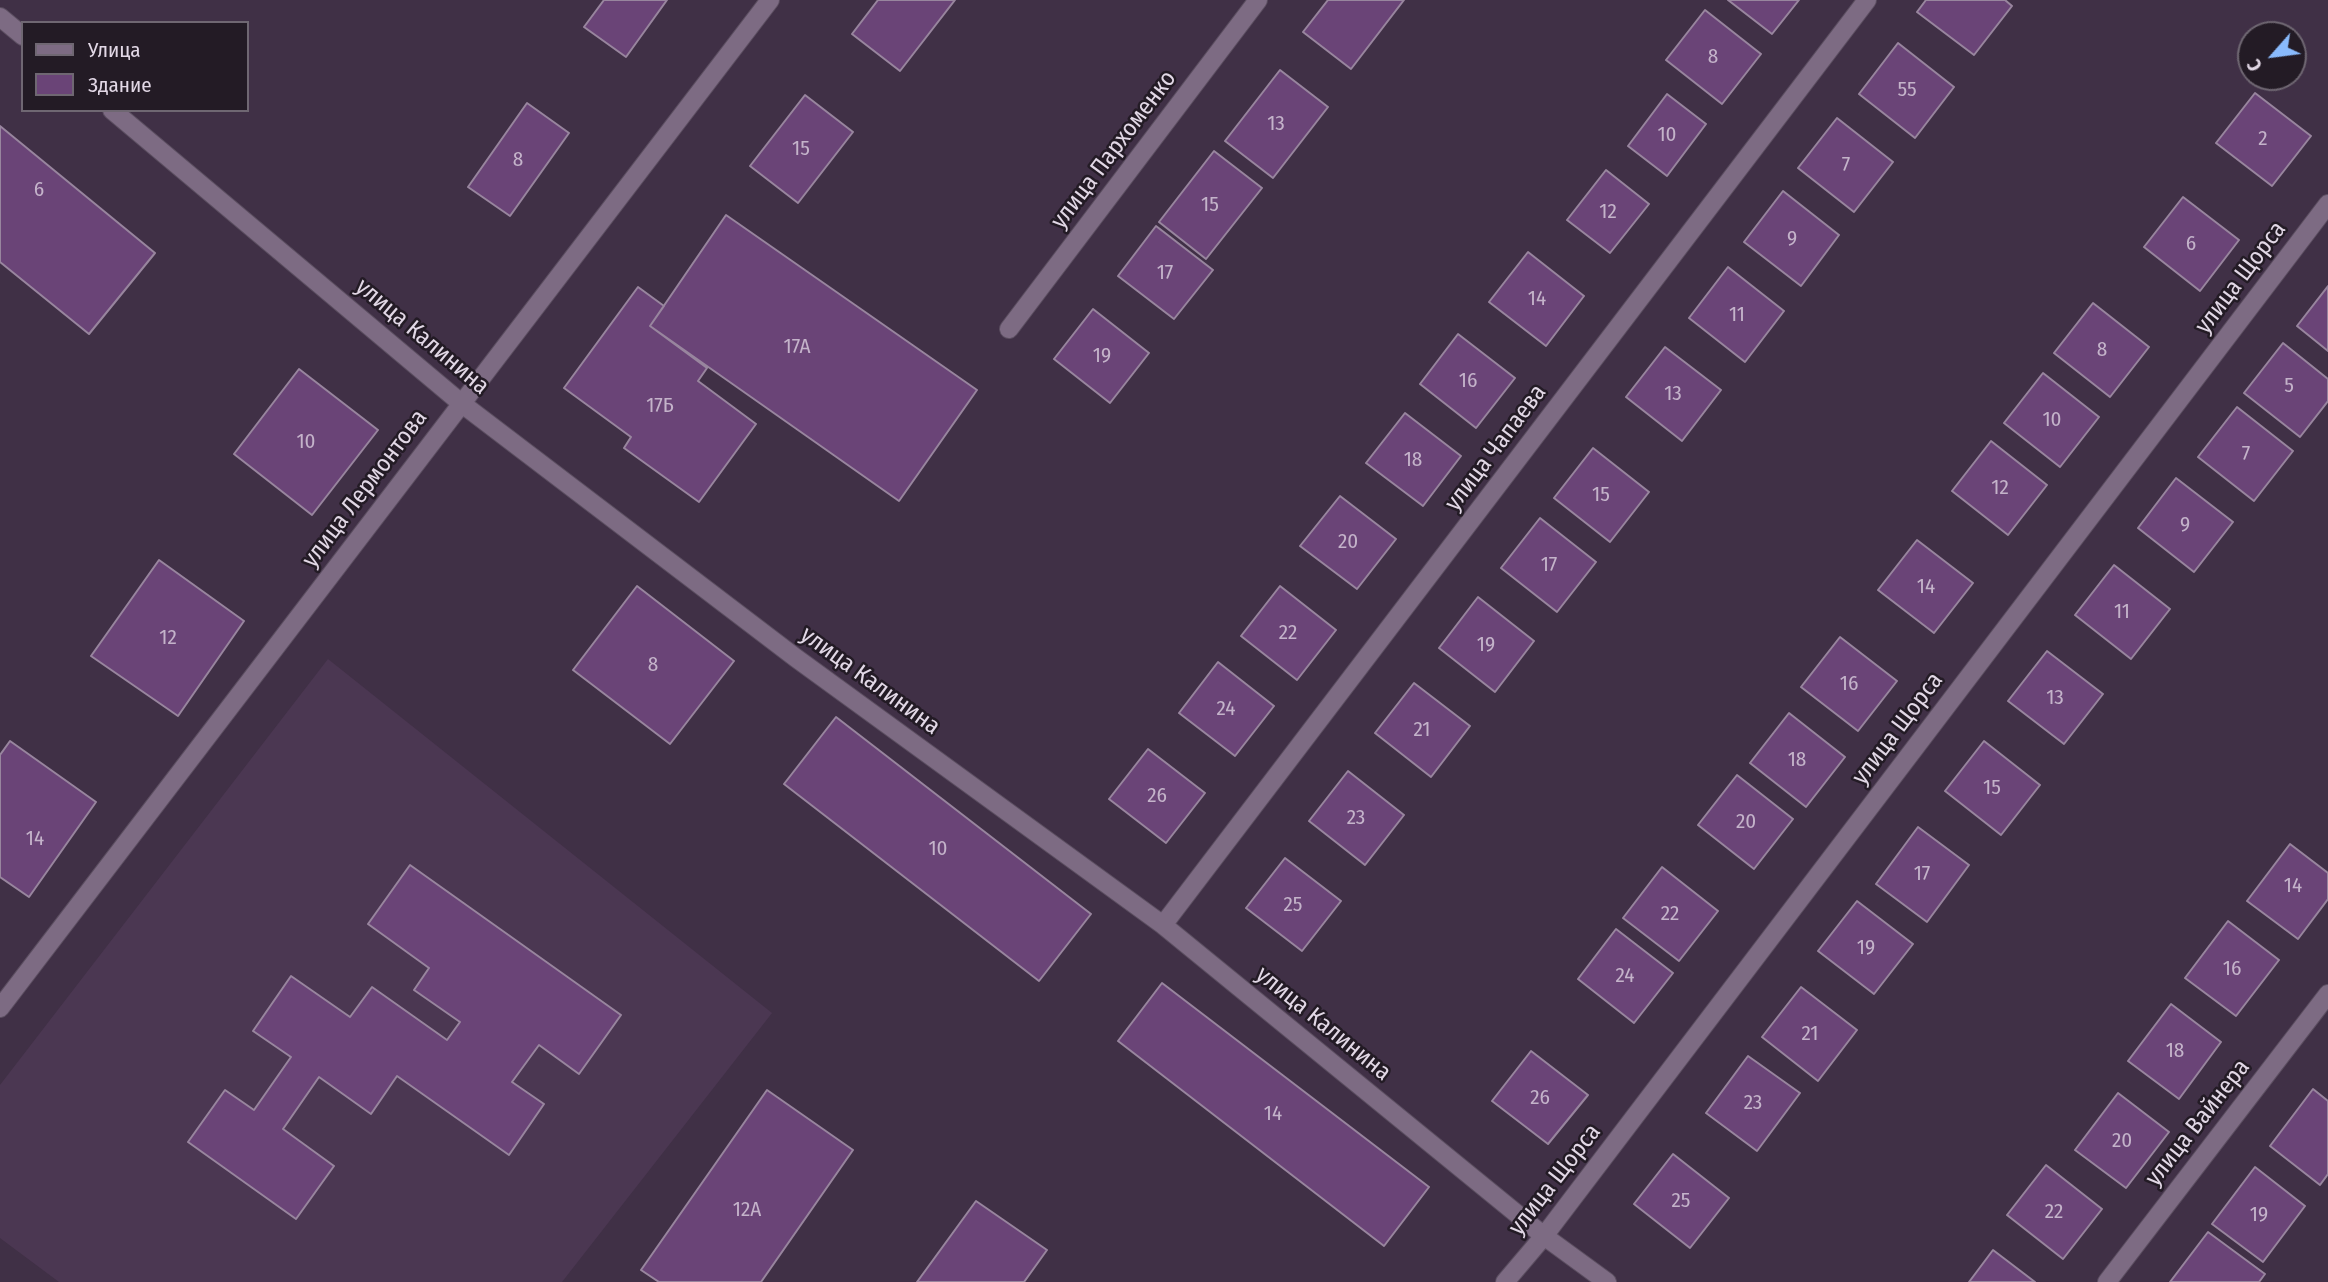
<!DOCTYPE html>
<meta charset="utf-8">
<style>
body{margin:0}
#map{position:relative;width:2328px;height:1282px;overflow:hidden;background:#403046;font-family:"Fira Sans Condensed",sans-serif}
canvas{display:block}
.legend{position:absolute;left:21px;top:21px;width:228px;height:91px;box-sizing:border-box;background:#231b25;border:2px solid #6f6772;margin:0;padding:9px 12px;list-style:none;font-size:21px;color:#e2d8e6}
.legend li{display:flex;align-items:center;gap:14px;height:35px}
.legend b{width:35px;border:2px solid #6f6772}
.north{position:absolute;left:2237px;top:21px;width:70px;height:70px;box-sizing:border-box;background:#231b25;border:2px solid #6f6772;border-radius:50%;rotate:242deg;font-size:19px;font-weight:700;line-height:28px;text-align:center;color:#e2d8e6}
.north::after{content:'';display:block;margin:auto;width:24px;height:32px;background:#89bafc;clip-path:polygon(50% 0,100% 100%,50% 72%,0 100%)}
</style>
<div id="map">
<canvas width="2328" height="1282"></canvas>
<ul class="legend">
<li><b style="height:9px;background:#7d6b83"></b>Улица</li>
<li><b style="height:19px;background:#6a4477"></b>Здание</li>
</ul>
<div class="north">С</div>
</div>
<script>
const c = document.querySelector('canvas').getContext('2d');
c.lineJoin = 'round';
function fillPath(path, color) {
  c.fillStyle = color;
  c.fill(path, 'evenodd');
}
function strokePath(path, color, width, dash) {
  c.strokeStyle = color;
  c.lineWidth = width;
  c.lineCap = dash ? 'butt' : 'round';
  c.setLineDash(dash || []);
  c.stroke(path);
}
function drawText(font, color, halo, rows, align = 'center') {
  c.font = font + ' "Fira Sans Condensed",sans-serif';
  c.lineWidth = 5;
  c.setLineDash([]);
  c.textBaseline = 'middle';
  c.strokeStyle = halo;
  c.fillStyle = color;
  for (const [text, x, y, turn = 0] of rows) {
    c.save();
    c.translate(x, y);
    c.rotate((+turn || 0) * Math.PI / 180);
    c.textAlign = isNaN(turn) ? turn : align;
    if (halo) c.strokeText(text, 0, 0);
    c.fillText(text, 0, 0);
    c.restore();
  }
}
fillPath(new Path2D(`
 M328,659L772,1013L562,1282H59L0,1238V1085Z`), '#4b3752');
const building = new Path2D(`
 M604,0H667L626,57L584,27Z
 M878,0H955L900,71L852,34Z
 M1328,0H1404L1351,69L1303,32Z
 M1728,0H1799L1772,34Z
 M1926,0H2005L2012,6L1974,55L1917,12Z
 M1705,10L1761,54L1722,104L1666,60Z
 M1898,43L1954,87L1915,138L1859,94Z
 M1280,70L1328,107L1273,178L1225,141Z
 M2255,93L2311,136L2272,186L2216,143Z
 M1667,94L1706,124L1667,176L1628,146Z
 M805,95L853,132L798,203L750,166Z
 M527,103L569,133L510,216L468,187Z
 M1837,118L1893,162L1854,212L1798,168Z
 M0,126L155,253L89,334L0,262Z
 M1214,151L1262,188L1206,259L1159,222Z
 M1606,170L1649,204L1610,253L1567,220Z
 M1783,191L1839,235L1801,286L1744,242Z
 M2183,197L2239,240L2200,291L2144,247Z
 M726,215L977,390L899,501L650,326Z
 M1156,226L1213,270L1174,319L1118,276Z
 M1528,252L1584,296L1546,346L1489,302Z
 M1728,267L1784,311L1745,362L1689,318Z
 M2328,286V351L2297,326Z
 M638,287L664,306L650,326L707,368L698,381L756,424L699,502L624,448L631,437L564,388Z
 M2093,303L2149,347L2110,397L2054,353Z
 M1093,309L1149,353L1110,403L1054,359Z
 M1458,334L1515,378L1476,428L1420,384Z
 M2283,343L2328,379V401L2300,437L2244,393Z
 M1665,347L1721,390L1682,441L1626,397Z
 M299,369L378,430L312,515L234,454Z
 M2043,373L2099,417L2060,467L2004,423Z
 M2237,407L2293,451L2254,501L2198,457Z
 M1405,413L1461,456L1423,506L1366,463Z
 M1991,441L2047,485L2008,535L1952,491Z
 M1593,448L1649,492L1610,542L1554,498Z
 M2176,478L2233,522L2194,572L2138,528Z
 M1340,496L1396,539L1357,589L1300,546Z
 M1540,518L1596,562L1557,612L1501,568Z
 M1917,540L1973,583L1934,633L1878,590Z
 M159,560L244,621L178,716L91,656Z
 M2114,565L2170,609L2131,659L2075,615Z
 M637,586L734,661L670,744L573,670Z
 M1280,586L1336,630L1297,680L1241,636Z
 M1478,597L1534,641L1495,692L1439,648Z
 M1840,637L1897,681L1858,731L1801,687Z
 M2047,651L2103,694L2064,744L2008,701Z
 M1218,662L1274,706L1235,756L1179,713Z
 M1414,683L1470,726L1431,777L1375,733Z
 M1789,713L1845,757L1806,807L1750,763Z
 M836,717L1091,914L1039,981L784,784Z
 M10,741L96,802L29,897L0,877V755Z
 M1984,741L2040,785L2001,835L1945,791Z
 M1148,749L1205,793L1166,843L1109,799Z
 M1348,771L1404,815L1365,865L1309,821Z
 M1737,775L1793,819L1754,869L1698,825Z
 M1918,827L1969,865L1927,922L1876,884Z
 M2290,844L2328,873V899L2298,939L2247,901Z
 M1285,858L1341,901L1302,951L1246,908Z
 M410,865L621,1015L579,1074L539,1045L512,1082L544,1104L509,1155L397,1076L371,1114L319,1077L283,1129L334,1166L296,1219L188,1142L225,1090L254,1110L291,1057L253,1031L291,976L350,1017L372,987L447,1040L460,1022L414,990L429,968L368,924Z
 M1662,867L1718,911L1679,961L1623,918Z
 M1857,901L1913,944L1874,994L1818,951Z
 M2228,921L2279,960L2236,1016L2185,978Z
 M1616,929L1673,973L1634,1023L1578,979Z
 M1162,983L1429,1187L1384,1246L1118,1041Z
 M1801,987L1857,1030L1818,1081L1762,1037Z
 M2171,1004L2221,1042L2179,1099L2128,1061Z
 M1531,1051L1588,1095L1548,1144L1492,1101Z
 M1748,1056L1800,1093L1757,1151L1706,1113Z
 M2313,1089L2328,1101V1174L2320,1185L2270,1146Z
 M767,1090L853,1150L761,1282H659L641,1270Z
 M2118,1093L2169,1132L2126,1188L2075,1150Z
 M1673,1154L1729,1198L1690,1248L1634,1204Z
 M2046,1165L2102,1209L2063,1259L2007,1215Z
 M2255,1167L2305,1206L2263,1262L2212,1224Z
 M976,1201L1047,1250L1024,1282H917Z
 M2208,1232L2265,1274L2259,1282H2170Z
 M1993,1250L2035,1282H1969Z`);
fillPath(building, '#6a4477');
strokePath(building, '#98859e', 2);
const minor = new Path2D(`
 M0,17L23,36
 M112,110L461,403L796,658L1163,925L1544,1236L1607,1282
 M1009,329L1258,0
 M1163,925L1867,0
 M0,1008L770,0
 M1505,1282L1544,1236L2328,204
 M2107,1282L2328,994`);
strokePath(minor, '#5b4e60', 20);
strokePath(minor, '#7d6b83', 18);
drawText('21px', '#c4b3ca', null, [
 ["8",1713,57],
 ["55",1907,90],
 ["13",1276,124],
 ["10",1667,135],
 ["2",2263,139],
 ["15",801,149],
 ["8",518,160],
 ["7",1846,165],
 ["6",39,190],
 ["15",1210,205],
 ["12",1608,212],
 ["9",1792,239],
 ["6",2191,244],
 ["17",1165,273],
 ["14",1537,299],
 ["11",1737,315],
 ["17А",797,347],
 ["8",2102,350],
 ["19",1102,356],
 ["16",1468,381],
 ["5",2289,386],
 ["13",1673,394],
 ["17Б",660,406],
 ["10",2052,420],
 ["10",306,442],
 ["7",2246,454],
 ["18",1413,460],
 ["12",2000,488],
 ["15",1601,495],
 ["9",2185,525],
 ["20",1348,542],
 ["17",1549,565],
 ["14",1926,587],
 ["11",2122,612],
 ["22",1288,633],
 ["12",168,638],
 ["19",1486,645],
 ["8",653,665],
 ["16",1849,684],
 ["13",2055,698],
 ["24",1226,709],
 ["21",1422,730],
 ["18",1797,760],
 ["15",1992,788],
 ["26",1157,796],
 ["23",1356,818],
 ["20",1746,822],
 ["14",35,839],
 ["10",938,849],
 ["17",1922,874],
 ["14",2293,886],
 ["25",1293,905],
 ["22",1670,914],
 ["19",1866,948],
 ["16",2232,969],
 ["24",1625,976],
 ["21",1810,1034],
 ["18",2175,1051],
 ["26",1540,1098],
 ["23",1753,1103],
 ["14",1273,1114],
 ["20",2122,1141],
 ["25",1681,1201],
 ["12А",747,1210],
 ["22",2054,1212],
 ["19",2259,1215]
]);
drawText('24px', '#e2d8e6', '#231b25', [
 ["улица Пархоменко",1114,150,-53],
 ["улица Щорса",2241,278,-53],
 ["улица Калинина",422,337,40],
 ["улица Чапаева",1496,448,-53],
 ["улица Лермонтова",365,489,-53],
 ["улица Калинина",870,681,36],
 ["улица Щорса",1898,729,-53],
 ["улица Калинина",1323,1024,39],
 ["улица Вайнера",2198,1123,-52],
 ["улица Щорса",1555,1180,-52]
]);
</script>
